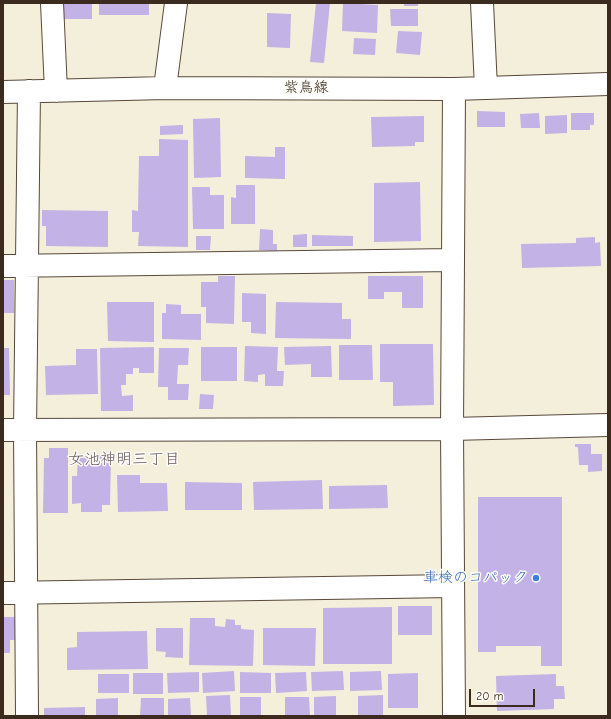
<!DOCTYPE html>
<meta charset="utf-8">
<style>
body{margin:0}
#map{position:relative;width:611px;height:719px;overflow:hidden;background:#f4efdb;font-family:"Comic Neue",sans-serif}
canvas{display:block}
.frame{position:absolute;inset:0;border:4px solid #3b2a1e;pointer-events:none}
.scale{position:absolute;left:469px;top:689px;width:66px;height:18px;box-sizing:border-box;border:2px solid #3b2a1e;border-top:0;padding-left:5px;font-size:12px;line-height:14px;white-space:nowrap;color:#3b2a1e;-webkit-text-stroke:3px #fdfcf7;paint-order:stroke}
</style>
<div id="map">
<canvas width="611" height="719"></canvas>
<div class="frame"></div>
<div class="scale">20 m</div>
</div>
<script>
const c = document.querySelector('canvas').getContext('2d');
c.lineJoin = 'round';
function fillPath(path, color) {
  c.fillStyle = color;
  c.fill(path, 'evenodd');
}
function strokePath(path, color, width, dash) {
  c.strokeStyle = color;
  c.lineWidth = width;
  c.lineCap = dash ? 'butt' : 'round';
  c.setLineDash(dash || []);
  c.stroke(path);
}
function drawText(font, color, halo, rows, align = 'center') {
  c.font = font + ' "Comic Neue","Klee One",sans-serif';
  c.lineWidth = 3;
  c.setLineDash([]);
  c.textBaseline = 'middle';
  c.strokeStyle = halo;
  c.fillStyle = color;
  for (const [text, x, y, turn = 0] of rows) {
    c.save();
    c.translate(x, y);
    c.rotate((+turn || 0) * Math.PI / 180);
    c.textAlign = isNaN(turn) ? turn : align;
    if (halo) c.strokeText(text, 0, 0);
    c.fillText(text, 0, 0);
    c.restore();
  }
}
fillPath(new Path2D(`
 M64,3H92V19H64Z
 M99,3H149V15H99Z
 M316,3H330L324,63L310,62Z
 M343,3L378,5L377,33L342,31Z
 M404,3H418V6H404Z
 M390,9H418V26H391Z
 M267,13L291,14L290,48L267,47Z
 M398,31L422,32L420,55L396,53Z
 M354,38L376,39L375,55L353,54Z
 M477,111L505,112V127H477Z
 M539,113L540,128H521L520,114Z
 M571,113H594V125H590V130H571Z
 M567,115V133L545,134V116Z
 M424,116V142H415V146L372,147L371,117Z
 M220,118L221,177L194,178L193,119Z
 M183,125V134L160,135V126Z
 M159,139L188,140V247L138,246L139,232H132V210L138,211L139,156H159Z
 M275,147H285V179L245,178V156L275,157Z
 M420,182L421,241L374,242V183Z
 M236,185H255V224H231V197L236,198Z
 M192,187H210V195H224V229H193Z
 M42,210L108,211V247L46,246V226H42Z
 M260,229L273,230V244H277V251L259,250Z
 M307,234V247H293V235Z
 M312,235L353,236V246H312Z
 M196,236H211L210,250H196Z
 M595,237V243L600,242L601,266L522,268L521,244L576,243V238Z
 M218,276H235L234,324L206,323V307H201V282H218Z
 M368,276H423V308H402V292H384V299H368Z
 M3,280H14V313H3Z
 M242,293L266,294V334L251,333V322H242Z
 M107,302H154V342L108,341Z
 M276,302L342,303V319H351V339L275,338Z
 M166,304L181,305V314H201V340L162,339V313H166Z
 M380,344H433L434,405L393,406V382H380Z
 M339,345H372L373,380H339Z
 M245,346L278,347L277,371H284L283,386H265V374L258,375V382L244,381Z
 M331,346L332,377H311V364L285,365L284,347Z
 M154,347V373H139V368H133V374H126V385H121L122,396L133,395V411H101L100,348Z
 M201,347H237V381H201Z
 M3,348H9L10,395H3Z
 M159,348H189L188,365H178L177,384H189L188,400H168V387H158Z
 M76,349H97L98,394L46,395L45,366L76,365Z
 M200,394L214,395L213,409H199Z
 M575,444H591V454H602V471L588,472V465H579L578,447H575Z
 M49,448H68V513H43L44,458H49Z
 M78,456H111L110,505H102V512H81V503L72,504V476H77Z
 M117,475H140V483H167L168,511L118,512Z
 M322,480L323,509L254,510L253,482Z
 M185,482L242,483V510H185Z
 M387,485L388,508L329,509V486Z
 M478,497H562V666H541V646H496V652H478Z
 M398,606H432V635H398Z
 M392,607V664H323V608Z
 M3,617H15V640H10V653H3Z
 M190,618H215V626L225,627L226,619L235,620V625H241V629L254,630L253,666L189,665Z
 M156,628H183V658L165,657L166,652L156,651Z
 M263,628H316L315,666L263,665Z
 M147,631L148,669L67,670V648L77,647V632Z
 M234,671L235,691L203,693L202,673Z
 M343,671L344,690L312,691L311,672Z
 M381,671L382,690L350,691V672Z
 M199,672V692L168,693L167,673Z
 M240,672L271,673V693H240Z
 M306,672L307,691L276,693L275,673Z
 M133,673H163V694H133Z
 M418,673V708H388V674Z
 M98,674H129V693H98Z
 M556,674V686H564L565,699H554V709L497,711L496,676Z
 M230,695L231,716H207L206,696Z
 M383,695V716H358V696Z
 M336,696V716H314V697Z
 M240,697H261V716H240Z
 M285,697H309L310,716H285Z
 M118,698V716H96V699Z
 M141,698H164V716H140Z
 M190,698L191,716H168V699Z
 M85,707V716H44V708Z`), '#c3b2e5');
const minor = new Path2D(`
 M52,3L56,91
 M482,3L486,88
 M165,88L176,3
 M3,92L165,88L454,89L608,84
 M3,266L453,260
 M3,430L452,429L608,425
 M3,593L453,586
 M27,716L25,430L29,91
 M454,716L452,429L454,89`);
strokePath(minor, '#57483a', 24);
strokePath(minor, '#fff', 22);
for (const [x, y, r, color] of [
 [536,578,4,"#3f7fe0"]
]) {
  const dot = new Path2D();
  dot.arc(x, y, r, 0, 2 * Math.PI);
  c.fillStyle = color;
  c.fill(dot);
  strokePath(dot, '#fdfcf7', 1.5);
}
drawText('15px', '#3b2a1e', '#fdfcf7', [
 ["紫鳥線",306,88]
]);
drawText('15px', '#366cbe', '#fdfcf7', [
 ["車検のコパック",528,578]
], 'right');
drawText('16px', '#6b5a64', '#fdfcf7', [
 ["女池神明三丁目",124,459]
]);
</script>
